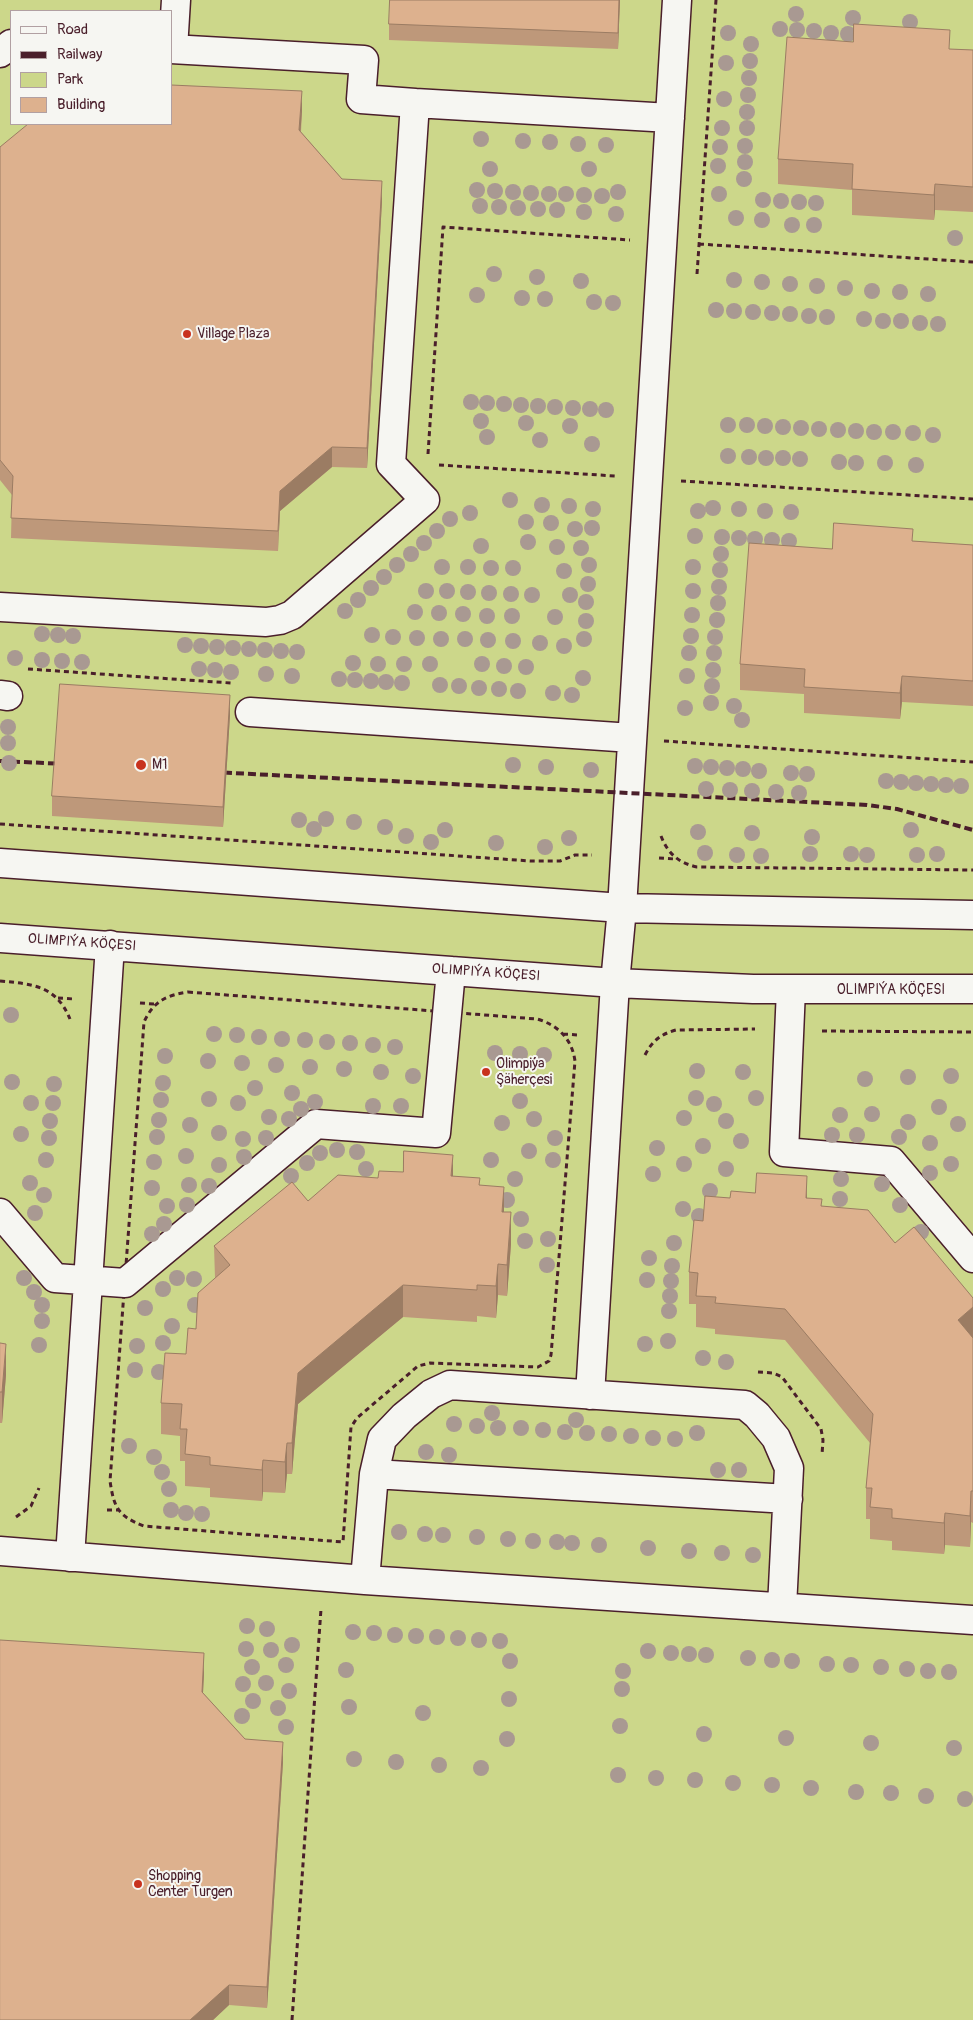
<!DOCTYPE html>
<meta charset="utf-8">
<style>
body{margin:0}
#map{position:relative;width:973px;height:2020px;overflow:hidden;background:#f6f6f2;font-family:Pangolin,sans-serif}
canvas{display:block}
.legend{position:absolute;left:10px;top:10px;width:162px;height:115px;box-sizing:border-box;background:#f6f6f2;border:1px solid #b1a0a2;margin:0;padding:6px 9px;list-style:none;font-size:15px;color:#4a1f2b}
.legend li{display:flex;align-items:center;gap:10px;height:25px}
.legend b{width:25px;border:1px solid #b1a0a2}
</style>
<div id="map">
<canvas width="973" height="2020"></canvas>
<ul class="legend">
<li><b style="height:6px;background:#f6f6f2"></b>Road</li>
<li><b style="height:6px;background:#4a1f2b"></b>Railway</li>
<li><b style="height:14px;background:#ccd78a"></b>Park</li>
<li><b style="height:14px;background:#ddb18e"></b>Building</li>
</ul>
</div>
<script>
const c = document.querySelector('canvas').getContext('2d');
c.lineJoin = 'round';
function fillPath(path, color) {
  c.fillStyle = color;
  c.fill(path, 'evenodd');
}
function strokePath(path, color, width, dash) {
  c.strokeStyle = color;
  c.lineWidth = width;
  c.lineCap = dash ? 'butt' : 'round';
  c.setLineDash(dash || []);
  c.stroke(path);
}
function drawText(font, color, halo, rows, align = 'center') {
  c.font = font + ' Pangolin,sans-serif';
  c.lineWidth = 4;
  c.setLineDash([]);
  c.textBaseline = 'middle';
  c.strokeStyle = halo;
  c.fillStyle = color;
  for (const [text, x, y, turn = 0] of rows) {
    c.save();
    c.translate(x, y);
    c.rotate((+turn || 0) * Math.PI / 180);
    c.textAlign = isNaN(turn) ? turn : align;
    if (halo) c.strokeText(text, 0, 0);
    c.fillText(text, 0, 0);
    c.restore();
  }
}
fillPath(new Path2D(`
 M0,0H973V2020H0ZM11,11H171V124H11Z`), '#ccd78a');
const minor = new Path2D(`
 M171,49L364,60L361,99L415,103
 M173,49L176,0
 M0,53L11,44
 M0,607L266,622L280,620L292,615L425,500L391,464L415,103L670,118
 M0,695L8,696
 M250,712L632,738
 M0,863L622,908L973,915
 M0,938L615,983L753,989H973
 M791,989L784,1152L891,1161L973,1258
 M0,1213L55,1278L125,1283L316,1124L436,1133L451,971
 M590,1395L615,983L622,908L677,0
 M374,1474L788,1499
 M0,1551L365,1580L973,1620
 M70,1557L110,945
 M365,1580L374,1474L382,1439L404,1416L431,1394L450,1385L745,1405L757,1415L776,1438L789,1468L782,1607`);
strokePath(minor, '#4a1f2b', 31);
strokePath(new Path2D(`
 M699,244L973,262
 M697,274L716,0
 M428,454L443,227L630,240
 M439,465L615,476
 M681,481L973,499
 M28,669L231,683
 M664,741L973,762
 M0,824L531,861H560L575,855H592
 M661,836C668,854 679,863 697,867L973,870
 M659,858L675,859
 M0,981C32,984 56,985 70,1019
 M188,992L537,1019C558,1025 572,1039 575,1061L551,1355L549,1361L538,1367L430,1363L418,1366L357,1418L351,1427L343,1542L144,1526C118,1516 114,1508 110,1481L144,1022C153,1002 166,995 188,992Z
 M58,998L74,999
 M140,1003L154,1004
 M822,1031L973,1032
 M563,1034L578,1035
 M645,1055C652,1041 661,1034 676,1030L755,1029
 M758,1372L773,1373L782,1377L821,1429L823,1440L822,1455
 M107,1510H119
 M16,1517L31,1506L39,1488
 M292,2020L321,1609`), '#4a1f2b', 3, [5, 4]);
strokePath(minor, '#f6f6f2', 28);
strokePath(new Path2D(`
 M0,761L67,764
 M212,772L867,805L897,809L973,830`), '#4a1f2b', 4, [8, 4]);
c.fillStyle = '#a99992';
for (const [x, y] of [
 [796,14],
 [853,18],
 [910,22],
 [780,29],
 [797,30],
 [814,31],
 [728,33],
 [831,33],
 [848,34],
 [751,44],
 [750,61],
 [726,63],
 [749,78],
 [748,95],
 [724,99],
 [747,112],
 [722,128],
 [747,128],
 [481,139],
 [523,141],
 [550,142],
 [578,144],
 [606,145],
 [745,146],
 [720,147],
 [745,162],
 [718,166],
 [490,169],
 [589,169],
 [744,179],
 [477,190],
 [495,191],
 [513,192],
 [618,192],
 [531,193],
 [549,194],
 [566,194],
 [719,194],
 [584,195],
 [602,196],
 [763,200],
 [781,201],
 [799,202],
 [816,203],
 [480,206],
 [499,207],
 [518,208],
 [538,209],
 [557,210],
 [584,212],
 [616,214],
 [736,218],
 [762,220],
 [792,225],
 [814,225],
 [955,238],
 [494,274],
 [537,277],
 [734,280],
 [581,281],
 [762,282],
 [790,284],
 [817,286],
 [845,288],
 [872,291],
 [900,292],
 [928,294],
 [477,295],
 [522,298],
 [545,299],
 [594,302],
 [613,303],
 [716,310],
 [734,311],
 [753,312],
 [772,313],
 [790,314],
 [809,316],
 [827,317],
 [864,319],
 [883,321],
 [901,321],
 [920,323],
 [938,324],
 [471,402],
 [487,403],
 [504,404],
 [521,405],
 [538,406],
 [555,407],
 [573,408],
 [590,409],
 [606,410],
 [481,421],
 [526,423],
 [728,425],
 [747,425],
 [570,426],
 [765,426],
 [783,427],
 [801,428],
 [819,429],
 [838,430],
 [856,431],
 [874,432],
 [893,432],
 [913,433],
 [933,435],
 [487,437],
 [540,440],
 [592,444],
 [728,456],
 [749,457],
 [766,458],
 [783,458],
 [800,459],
 [839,462],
 [856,463],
 [885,463],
 [916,465],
 [510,500],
 [542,505],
 [569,506],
 [713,508],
 [593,509],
 [739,509],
 [698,511],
 [765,511],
 [791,512],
 [470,513],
 [450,519],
 [526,522],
 [551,523],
 [592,528],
 [575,529],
 [437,531],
 [695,536],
 [722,537],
 [739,538],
 [755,539],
 [772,540],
 [789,541],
 [528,542],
 [424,543],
 [481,546],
 [557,547],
 [581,548],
 [411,554],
 [721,554],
 [397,565],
 [589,565],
 [442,567],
 [468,567],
 [693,567],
 [491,568],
 [513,568],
 [720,570],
 [564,571],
 [384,577],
 [588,584],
 [719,587],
 [371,588],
 [426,591],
 [447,591],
 [693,591],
 [468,592],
 [489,593],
 [511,594],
 [532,595],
 [570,595],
 [358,600],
 [586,602],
 [718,603],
 [345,611],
 [415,612],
 [439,613],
 [463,614],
 [692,615],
 [487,616],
 [512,616],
 [555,617],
 [717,620],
 [586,621],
 [42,634],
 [58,635],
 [372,635],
 [73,636],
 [691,636],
 [393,637],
 [715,637],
 [417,638],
 [441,639],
 [465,639],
 [584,639],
 [488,640],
 [513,641],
 [540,643],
 [185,645],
 [201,646],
 [564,646],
 [217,647],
 [233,648],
 [249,649],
 [265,650],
 [281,651],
 [297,652],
 [689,653],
 [714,653],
 [15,658],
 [42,660],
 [62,661],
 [82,662],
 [353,663],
 [378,664],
 [404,664],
 [430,664],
 [482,664],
 [504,666],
 [526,667],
 [199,669],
 [215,670],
 [713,670],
 [231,672],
 [266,674],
 [292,676],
 [687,676],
 [583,678],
 [339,679],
 [355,680],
 [371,681],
 [386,682],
 [402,683],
 [440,685],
 [459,686],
 [712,686],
 [479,688],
 [499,689],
 [518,691],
 [553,693],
 [572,695],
 [711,703],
 [734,706],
 [685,708],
 [742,720],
 [8,727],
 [8,743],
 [9,763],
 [513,765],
 [695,766],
 [546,767],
 [711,767],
 [727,768],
 [743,769],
 [591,770],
 [759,771],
 [791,773],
 [807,774],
 [886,781],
 [901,782],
 [916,783],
 [931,784],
 [946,785],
 [961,786],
 [706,789],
 [730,790],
 [752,791],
 [776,792],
 [799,793],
 [326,819],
 [299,820],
 [354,822],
 [385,827],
 [314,829],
 [445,830],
 [911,830],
 [698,832],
 [752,833],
 [406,836],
 [812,837],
 [569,838],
 [431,842],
 [496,843],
 [545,847],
 [705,853],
 [810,854],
 [851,854],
 [937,854],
 [737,855],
 [867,855],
 [917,855],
 [761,856],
 [11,1015],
 [214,1034],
 [237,1035],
 [259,1037],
 [282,1039],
 [305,1040],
 [327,1042],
 [350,1043],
 [373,1045],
 [395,1047],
 [495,1053],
 [520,1054],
 [544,1055],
 [165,1056],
 [208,1061],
 [242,1063],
 [276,1065],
 [310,1067],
 [344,1069],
 [697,1071],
 [381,1072],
 [743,1072],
 [413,1076],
 [951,1076],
 [908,1077],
 [865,1079],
 [12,1082],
 [163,1083],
 [54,1084],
 [255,1088],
 [292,1093],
 [696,1098],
 [756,1098],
 [209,1099],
 [161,1100],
 [520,1101],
 [315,1102],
 [31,1103],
 [53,1103],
 [238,1103],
 [714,1104],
 [373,1106],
 [401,1106],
 [939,1107],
 [301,1109],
 [872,1114],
 [840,1115],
 [269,1117],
 [684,1118],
 [289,1119],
 [534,1119],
 [159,1120],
 [50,1121],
 [726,1121],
 [908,1122],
 [502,1123],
 [958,1124],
 [190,1125],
 [219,1133],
 [21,1134],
 [832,1135],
 [857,1135],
 [157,1137],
 [899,1137],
 [49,1138],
 [266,1138],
 [555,1138],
 [243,1139],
 [741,1141],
 [930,1143],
 [703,1146],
 [657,1148],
 [337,1150],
 [529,1151],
 [357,1152],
 [320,1153],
 [186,1156],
 [244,1157],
 [46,1160],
 [491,1160],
 [553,1160],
 [154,1162],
 [307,1163],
 [684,1164],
 [951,1164],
 [219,1165],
 [366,1169],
 [726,1169],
 [930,1173],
 [653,1174],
 [291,1176],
 [515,1179],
 [841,1179],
 [30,1183],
 [882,1184],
 [189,1185],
 [209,1186],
 [152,1188],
 [710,1191],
 [44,1195],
 [840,1199],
 [507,1200],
 [187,1205],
 [900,1205],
 [167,1206],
 [683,1209],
 [35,1213],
 [699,1216],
 [521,1219],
 [164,1224],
 [921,1232],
 [152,1234],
 [548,1239],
 [525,1241],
 [674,1243],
 [649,1258],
 [547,1265],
 [672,1266],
 [24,1278],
 [177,1278],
 [194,1279],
 [647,1280],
 [671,1281],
 [163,1289],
 [34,1292],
 [670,1296],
 [42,1305],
 [195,1305],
 [145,1308],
 [669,1311],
 [42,1321],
 [172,1326],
 [668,1341],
 [163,1343],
 [645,1344],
 [39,1345],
 [137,1346],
 [703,1358],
 [726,1362],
 [135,1370],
 [159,1372],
 [492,1413],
 [576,1420],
 [454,1424],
 [477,1426],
 [498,1428],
 [521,1428],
 [543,1430],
 [565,1432],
 [587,1433],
 [697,1433],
 [609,1434],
 [631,1436],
 [653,1438],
 [675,1439],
 [129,1446],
 [426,1452],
 [449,1455],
 [154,1457],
 [718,1470],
 [739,1470],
 [162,1472],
 [169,1489],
 [171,1510],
 [186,1513],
 [202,1514],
 [399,1532],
 [425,1534],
 [443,1535],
 [477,1537],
 [508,1539],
 [533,1541],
 [557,1542],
 [572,1543],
 [599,1545],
 [648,1548],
 [689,1551],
 [722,1553],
 [753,1555],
 [247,1626],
 [267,1629],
 [353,1632],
 [374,1633],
 [395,1635],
 [416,1636],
 [437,1637],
 [458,1638],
 [479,1640],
 [500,1641],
 [292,1645],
 [246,1649],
 [271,1650],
 [648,1651],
 [671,1653],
 [689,1654],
 [706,1655],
 [748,1658],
 [772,1660],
 [510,1661],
 [792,1661],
 [827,1664],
 [286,1665],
 [851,1665],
 [252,1667],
 [881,1667],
 [907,1669],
 [346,1670],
 [623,1671],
 [928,1671],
 [949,1672],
 [266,1683],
 [243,1684],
 [622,1689],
 [289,1691],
 [509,1699],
 [253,1701],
 [349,1707],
 [278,1708],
 [423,1713],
 [242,1716],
 [620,1726],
 [286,1727],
 [704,1734],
 [786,1738],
 [507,1739],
 [871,1743],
 [954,1748],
 [354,1759],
 [396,1762],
 [439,1765],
 [481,1768],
 [618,1775],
 [656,1778],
 [695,1780],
 [733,1783],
 [772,1785],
 [811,1788],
 [856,1792],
 [891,1793],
 [926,1796],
 [965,1799]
]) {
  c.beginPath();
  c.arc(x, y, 8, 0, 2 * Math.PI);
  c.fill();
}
fillPath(new Path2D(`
 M620,0L618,49L389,40V24Z
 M950,49L973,50V212L935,210L934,220L852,215V190L778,184V159Z
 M302,111L301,132L342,179L382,201L367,468L332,467L280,511L278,551L11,538L12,495L0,480V147Z
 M913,541L973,545V706L902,702L900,719L804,713V694L740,690V664L832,549Z
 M230,715L223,827L52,816V796Z
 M453,1176L480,1185L504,1212L511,1244L507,1296L498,1295L496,1318L477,1316V1322L403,1317L298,1404L292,1474H287L285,1493L263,1492L262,1501L210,1497V1488L185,1486V1461H180V1436L161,1434V1403L186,1354L215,1278L214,1246L308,1201Z
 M730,1198H807L822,1206L895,1243L973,1298V1523L971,1522L970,1547L945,1545L944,1554L892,1550V1541L870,1539V1519H866V1488L870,1443L785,1340L715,1334V1329L696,1327V1304H689V1272L703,1221Z
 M0,1343L6,1375L2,1423H0Z
 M204,1673L203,1693L245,1739L283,1762L267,2008L229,2005L213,2020H0Z`), '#be987a');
fillPath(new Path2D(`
 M619,0H620L618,49V33Z
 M302,91V111L299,150V130Z
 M382,181V201L367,468V448Z
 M935,184V210L934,220V195Z
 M332,447V467L280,511L278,551L280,491Z
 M902,676V702L900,719V693Z
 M230,695V715L223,827V807Z
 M453,1155V1186L451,1176Z
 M807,1176V1208L806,1198Z
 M504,1187V1219L502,1212Z
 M511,1212V1244L507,1296V1265Z
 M498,1264V1295L496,1318V1286Z
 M403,1285V1317L298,1404L292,1474V1443L298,1373Z
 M973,1307V1339L958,1320Z
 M6,1344V1375L2,1423V1392Z
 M287,1443V1474L285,1493V1462Z
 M263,1460V1492L262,1501V1470Z
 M971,1491V1522L970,1547V1516Z
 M945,1513V1545L944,1554V1523Z
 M204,1653V1673L202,1712V1692Z
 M283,1742V1762L267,2008V1987Z
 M229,1985V2005L213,2020H190Z`), '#9b7c63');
const building = new Path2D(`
 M390,0H619L618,33L389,24Z
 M854,24L950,30L949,49L973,50V187L935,184L934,195L852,189L853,164L778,159L787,37L853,42Z
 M171,85L302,91L299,130L342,179L382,181L367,448L332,447L280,491L278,531L11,518L13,476L0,460V147L28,124H171Z
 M834,523L913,529L912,541L973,545V681L902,676L900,693L804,687L805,669L740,664L749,543L832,549Z
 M60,684L230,695L223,807L52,796Z
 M404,1151L453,1155L451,1176L480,1178L479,1185L504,1187L502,1212H511L507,1265L498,1264L496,1286L477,1285V1290L403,1285L298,1373L292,1443H287L285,1462L263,1460L262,1470L210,1465V1457L185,1454L187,1429H180L182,1404L161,1403L165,1353L186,1354L188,1328L196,1329L198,1293L230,1265L214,1246L292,1182L308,1201L338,1175L378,1178L379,1171L403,1172Z
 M757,1173L807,1176L806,1198L822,1199L821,1206L868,1210L895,1243L914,1227L973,1298V1307L958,1320L973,1338V1491H971L970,1516L945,1513L944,1523L892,1518V1509L870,1507L872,1488H866L873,1414L785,1309L715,1303L716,1297L696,1296L698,1273L689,1272L694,1220L703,1221L705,1196L730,1198L731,1191L755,1193Z
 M0,1343L6,1344L2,1392H0Z
 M0,1640L204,1653L202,1692L245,1739L283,1742L267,1987L229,1985L190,2020H0Z`);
fillPath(building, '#ddb18e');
strokePath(building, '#9b7c63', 1);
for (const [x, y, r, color] of [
 [187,334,5,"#c8321e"],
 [141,765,6,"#c8321e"],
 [486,1072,5,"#c8321e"],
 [138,1884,5,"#c8321e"]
]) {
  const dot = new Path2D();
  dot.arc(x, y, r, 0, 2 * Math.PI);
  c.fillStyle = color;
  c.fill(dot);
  strokePath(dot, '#f6f6f2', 2);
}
drawText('14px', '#4a1f2b', '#f6f6f2', [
 ["Village Plaza",197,334],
 ["M1",152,765],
 ["Olimpiýa",496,1064],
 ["Şäherçesi",496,1080],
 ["Shopping",148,1876],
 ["Center Turgen",148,1892]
], 'left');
drawText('14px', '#4a1f2b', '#f6f6f2', [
 ["OLIMPIÝA KÖÇESI",82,943,4],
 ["OLIMPIÝA KÖÇESI",486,973,4],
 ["OLIMPIÝA KÖÇESI",891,990]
]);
</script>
